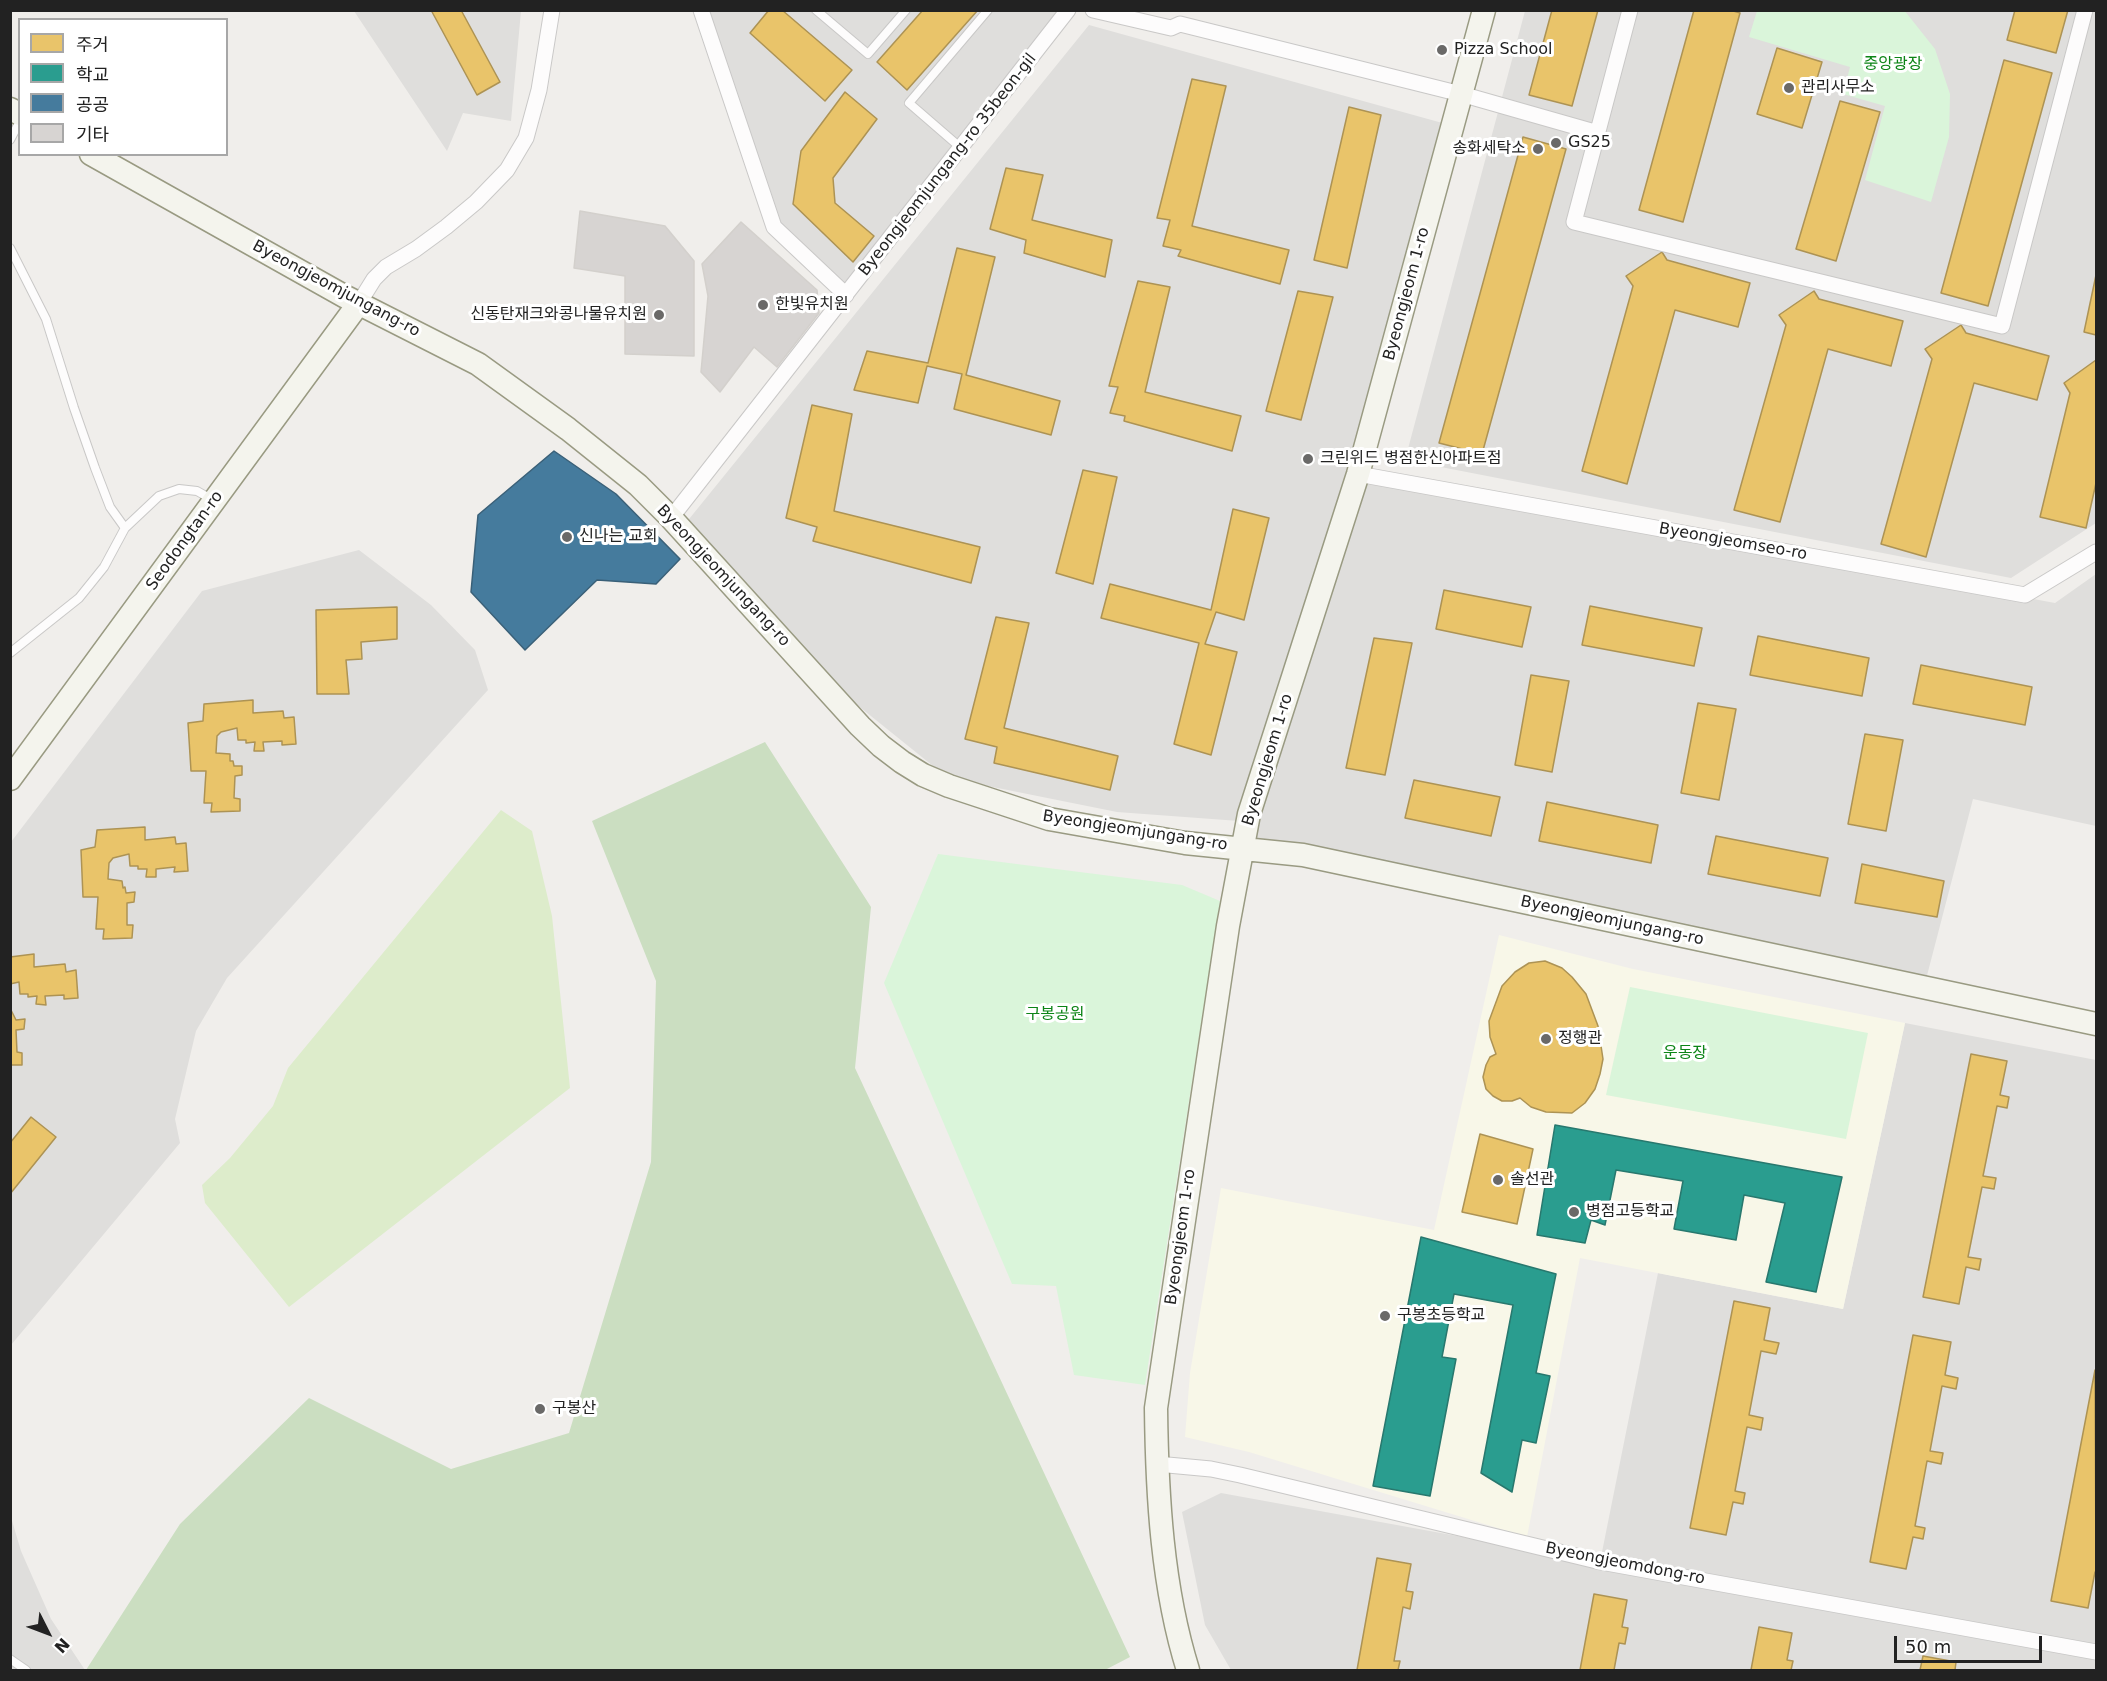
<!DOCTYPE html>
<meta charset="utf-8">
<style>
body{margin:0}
#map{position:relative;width:2107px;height:1681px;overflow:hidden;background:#f0eeeb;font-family:"DejaVu Sans","Noto Sans KR",sans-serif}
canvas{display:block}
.frame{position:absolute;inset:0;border:12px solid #222;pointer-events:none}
.legend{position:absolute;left:18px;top:18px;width:210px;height:138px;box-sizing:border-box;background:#fff;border:2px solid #a7a7a7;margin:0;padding:8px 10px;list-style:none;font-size:18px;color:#222}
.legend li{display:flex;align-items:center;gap:12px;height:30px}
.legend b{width:30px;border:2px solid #a7a7a7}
.north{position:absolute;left:18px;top:1603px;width:60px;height:60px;-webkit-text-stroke:4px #fff;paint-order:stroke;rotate:132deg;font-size:16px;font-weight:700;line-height:24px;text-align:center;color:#222}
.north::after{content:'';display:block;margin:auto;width:21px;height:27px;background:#222;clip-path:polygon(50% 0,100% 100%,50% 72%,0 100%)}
.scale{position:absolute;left:1894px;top:1636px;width:148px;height:27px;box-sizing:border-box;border:3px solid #222;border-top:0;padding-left:8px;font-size:18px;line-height:21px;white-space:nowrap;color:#222;-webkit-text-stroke:4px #fff;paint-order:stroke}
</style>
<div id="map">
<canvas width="2107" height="1681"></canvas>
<div class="frame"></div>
<ul class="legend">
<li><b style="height:16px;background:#e9c46a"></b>주거</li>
<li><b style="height:16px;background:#2a9d8f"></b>학교</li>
<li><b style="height:16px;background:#457b9d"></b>공공</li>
<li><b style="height:16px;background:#d7d4d2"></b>기타</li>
</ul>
<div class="north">N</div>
<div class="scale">50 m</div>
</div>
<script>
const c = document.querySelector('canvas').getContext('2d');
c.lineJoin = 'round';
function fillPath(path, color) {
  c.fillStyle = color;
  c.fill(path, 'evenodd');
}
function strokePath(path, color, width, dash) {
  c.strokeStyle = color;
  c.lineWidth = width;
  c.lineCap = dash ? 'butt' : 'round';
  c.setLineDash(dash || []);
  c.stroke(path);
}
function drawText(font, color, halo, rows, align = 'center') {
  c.font = font + ' "DejaVu Sans","Noto Sans KR",sans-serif';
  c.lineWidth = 6;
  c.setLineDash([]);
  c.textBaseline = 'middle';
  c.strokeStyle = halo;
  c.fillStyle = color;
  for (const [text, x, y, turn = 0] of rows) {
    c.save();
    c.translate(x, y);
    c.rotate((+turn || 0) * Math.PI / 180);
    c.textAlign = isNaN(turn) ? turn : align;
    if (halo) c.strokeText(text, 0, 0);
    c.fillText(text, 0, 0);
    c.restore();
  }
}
fillPath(new Path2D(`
 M1063,10L846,295L774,227L701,11Z
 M354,11H521L511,121L463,113L447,151Z
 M1525,11H2096V523L2011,578L1405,460Z
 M1089,25L1446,124L1352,473L1239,821L1117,812L948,778L759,626L681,529Z
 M1355,484L1421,485L2055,603L2096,574V826L1973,799L1924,987L1242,848Z
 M359,550L431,605L475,650L488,690L227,978L196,1031L175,1119L180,1143L11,1345V842L202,591Z
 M1905,1023L2096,1060V1670H1231L1205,1625L1182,1512L1221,1493L1600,1562L1658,1273L1843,1309Z
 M10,1514L21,1551L51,1619L85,1670H11Z`), '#dfdedc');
fillPath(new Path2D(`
 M1499,935L1633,969L1905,1023L1843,1309L1580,1258L1527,1537L1249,1452L1185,1437L1190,1373L1221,1188L1434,1230Z`), '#f8f7e8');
fillPath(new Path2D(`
 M501,810L532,831L552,916L570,1088L289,1307L205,1203L202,1185L230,1158L273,1106L288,1068Z`), '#ddeccb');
fillPath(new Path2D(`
 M765,742L871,907L855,1068L1130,1657L1105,1670H86L180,1524L309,1398L451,1469L569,1433L651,1162L656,981L592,821Z`), '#cbdec1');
fillPath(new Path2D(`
 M1757,11L1904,10L1908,15L1935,49L1950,94L1949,137L1931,202L1865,180L1885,106L1843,94L1850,67L1749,37Z
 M938,854L1182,885L1220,901L1145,1385L1074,1375L1056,1286L1012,1284L884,983Z
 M1630,987L1868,1033L1846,1139L1606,1095Z`), '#daf5da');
const homes = new Path2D(`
 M431,10H461L500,82L477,95Z
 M769,10H782L852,70L825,101L750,33Z
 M923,10H978L907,90L877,62Z
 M1552,10H1598L1572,106L1529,95Z
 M1694,10H1730L1740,13L1683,222L1639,210Z
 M2015,10H2068L2056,53L2007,40Z
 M1777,48L1822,62L1802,128L1757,114Z
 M2004,60L2052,73L1988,306L1941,293Z
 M1192,79L1226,86L1192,226L1289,250L1280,284L1178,256L1181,250L1163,246L1170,220L1157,218Z
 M845,92L877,119L833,178L835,203L874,236L853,262L793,204L801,151Z
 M1840,101L1880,112L1836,261L1796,249Z
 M1349,107L1381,115L1347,268L1314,260Z
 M1523,137L1566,149L1482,454L1439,443Z
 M1006,168L1043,175L1032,220L1112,240L1105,277L1024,253L1026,240L990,229Z
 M957,248L995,257L966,375L1060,401L1051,435L954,409L962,374L927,366L918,403L854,390L867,351L928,363Z
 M1662,252L1667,260L1750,283L1738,327L1675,310L1627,484L1582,471L1633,286L1626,276Z
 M2096,275V335L2084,332Z
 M1138,281L1170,287L1145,392L1241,416L1232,451L1124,421L1125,416L1110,413L1118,387L1109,386Z
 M1298,291L1333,297L1301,420L1266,411Z
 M1814,291L1819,299L1903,321L1891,366L1828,349L1780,522L1734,510L1786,325L1779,315Z
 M1961,325L1966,333L2049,356L2037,400L1974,383L1926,557L1881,544L1932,359L1925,349Z
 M2096,360V483L2086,528L2040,517L2070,393L2064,383Z
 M812,405L852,414L834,511L980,547L971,583L813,541L817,527L786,518Z
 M1083,470L1117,477L1093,584L1056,573Z
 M1233,509L1269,518L1244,620L1216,612L1205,644L1237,652L1211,755L1174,744L1199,643L1101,618L1110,584L1211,610Z
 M1444,590L1531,607L1522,647L1436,629Z
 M1590,606L1702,628L1694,666L1582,645Z
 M397,607V639L361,642L362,659L346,660L349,694H317L316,610Z
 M996,617L1029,623L1004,728L1118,756L1110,790L994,763L997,747L965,739Z
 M1758,636L1869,658L1862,696L1750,675Z
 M1374,638L1412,643L1385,775L1346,768Z
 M1921,665L2032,687L2025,725L1913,704Z
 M1531,675L1569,681L1552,772L1515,765Z
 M253,700V713L283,711L284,718L294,717L296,744L282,745V741L263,742L264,751H254L255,742L246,743V740H238L237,728L221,732L217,736L216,753L230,754V761H233L234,766H242V775L235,776L234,798L240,799V811L211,812L212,803H204L206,771H191L188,723L203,721L204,704Z
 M1698,703L1736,709L1719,800L1681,793Z
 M1865,734L1903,740L1886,831L1848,824Z
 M1414,780L1500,797L1491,836L1405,818Z
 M1547,802L1658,825L1651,863L1539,841Z
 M145,827V840L175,837L176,844L186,843L188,871L174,872L175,867L156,869V877H146L147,869H138V866H130L129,854L113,858L109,863L108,879L122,881L123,888L125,887L126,893L135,892L134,902L127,903V925H133L132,938L103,939L104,929H96L98,897H83L81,850L95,847L97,830Z
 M1716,836L1828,858L1820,896L1708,874Z
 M1862,864L1944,881L1937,917L1855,903Z
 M34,954V967L65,964L66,972L76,970L78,998L64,999V995L45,996L46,1005L36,1004L37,996L28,997V994H20L19,982L10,984V957Z
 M1545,961L1562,968L1572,977L1586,994L1598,1026L1603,1059L1600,1074L1595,1089L1585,1103L1572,1113L1546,1112L1531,1107L1520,1098L1512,1101H1502L1493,1096L1486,1089L1483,1077L1486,1065L1490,1057L1496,1054L1490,1037L1489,1021L1502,986L1515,972L1529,963Z
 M10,1008L16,1020L25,1019L24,1029L16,1030L17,1052L22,1053V1065H10Z
 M1971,1054L2007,1061L2000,1095L2009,1097L2007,1108L1997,1106L1983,1176L1996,1178L1994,1189L1982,1187L1968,1257L1981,1259L1979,1270L1966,1267L1959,1304L1923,1297Z
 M31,1117L56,1137L10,1194V1143Z
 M1480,1134L1533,1149L1517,1224L1462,1212Z
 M1734,1301L1770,1308L1764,1340L1779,1343L1776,1354L1761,1351L1749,1415L1763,1418L1761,1430L1747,1427L1735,1491L1745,1493L1743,1504L1733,1502L1726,1535L1690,1528Z
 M1913,1335L1951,1342L1945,1375L1958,1378L1956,1389L1942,1386L1930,1451L1943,1453L1941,1464L1927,1461L1915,1526L1925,1528L1923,1539L1913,1537L1906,1569L1870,1562Z
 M2095,1370L2096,1573L2095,1572L2088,1608L2051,1601Z
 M1377,1558L1411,1564L1406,1591L1413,1592L1410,1609L1403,1607L1394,1661H1400L1398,1670H1357Z
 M1594,1594L1627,1600L1622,1627L1628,1628L1625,1644L1619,1643L1614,1670H1580Z
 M1759,1627L1792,1633L1787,1660L1793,1661L1791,1670H1751Z
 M1923,1656L1956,1662L1955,1670H1920Z`);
fillPath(homes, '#e9c46a');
strokePath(homes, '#ad9354', 1.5);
const schools = new Path2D(`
 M1555,1125L1842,1177L1816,1292L1766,1282L1785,1203L1744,1195L1736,1240L1674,1229L1683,1181L1616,1170L1605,1225L1591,1220L1585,1243L1537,1235Z
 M1421,1237L1556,1274L1536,1373L1550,1376L1536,1443L1522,1440L1512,1492L1481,1473L1513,1305L1454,1294L1442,1357L1456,1359L1430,1496L1373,1486Z`);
fillPath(schools, '#2a9d8f');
strokePath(schools, '#28786e', 1.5);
const public = new Path2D(`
 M554,451L616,494L680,559L656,584L597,580L525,650L471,592L478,515Z`);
fillPath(public, '#457b9d');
strokePath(public, '#3a6078', 1.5);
const building = new Path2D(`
 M580,211L665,226L694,261V356L625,354V276L574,268Z
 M741,222L817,290L819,313L777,367L754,347L720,392L701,372L708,296L702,264Z`);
fillPath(building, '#d7d4d2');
strokePath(building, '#d3d0cc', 1.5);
const lane = new Path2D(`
 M816,10L868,54L906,10
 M10,140L20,121
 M961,148L909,103L988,10
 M10,248L46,319L74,408L95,468L110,507L125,528
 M10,653L79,598L104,567L125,528L159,496L179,489L197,491L213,500
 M10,1659L26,1670`);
const street = new Path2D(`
 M701,10L774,227L846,295
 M1093,10L1171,28L1180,24L1461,94L1598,133
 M1630,10L1574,222L2002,326L2085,10
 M359,303L374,279L386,267L416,249L446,227L476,202L507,170L526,138L539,90L552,10
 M1358,474L2025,595L2096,552
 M671,518L1068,10
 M1157,1464L1211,1469L1240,1475L1601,1562L2096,1652`);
const secondary = new Path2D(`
 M10,109L20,114
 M91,154L344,296L478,364L568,429L638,485L671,518L860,726L881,746L902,762L923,775L949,786L1049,819L1185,843L1303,855L2096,1024
 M10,779L359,303
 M1188,1670C1162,1587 1157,1495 1156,1408L1228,926L1249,814L1358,474L1484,10`);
strokePath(lane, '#c9c8c7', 10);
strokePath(street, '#c9c8c7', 17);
strokePath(secondary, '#999a82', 25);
strokePath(lane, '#fdfcfc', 8);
strokePath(street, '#fdfcfc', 15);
strokePath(secondary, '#f4f4ed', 22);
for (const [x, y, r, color] of [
 [1442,50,6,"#6a6968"],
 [1789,88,6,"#6a6968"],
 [1556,143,6,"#6a6968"],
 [1538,149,6,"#6a6968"],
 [763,305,6,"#6a6968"],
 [659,315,6,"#6a6968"],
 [1308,459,6,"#6a6968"],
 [567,537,6,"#6a6968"],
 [1546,1039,6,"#6a6968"],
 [1498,1180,6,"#6a6968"],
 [1574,1212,6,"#6a6968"],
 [1385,1316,6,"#6a6968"],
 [540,1409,6,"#6a6968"]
]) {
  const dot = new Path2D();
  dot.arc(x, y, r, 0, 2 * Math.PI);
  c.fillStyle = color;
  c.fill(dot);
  strokePath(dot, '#fff', 2);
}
drawText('16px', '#222', '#fff', [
 ["Pizza School",1454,50],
 ["관리사무소",1801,88],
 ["GS25",1568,143],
 ["송화세탁소",1526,149,"right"],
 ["한빛유치원",775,305],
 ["신동탄재크와콩나물유치원",647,315,"right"],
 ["크린위드 병점한신아파트점",1320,459],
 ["신나는 교회",579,537],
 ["정행관",1558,1039],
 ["솔선관",1510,1180],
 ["병점고등학교",1586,1212],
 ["구봉초등학교",1397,1316],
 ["구봉산",552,1409]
], 'left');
drawText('16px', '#0c8416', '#fff', [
 ["중앙광장",1893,65],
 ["구봉공원",1055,1015],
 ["운동장",1685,1054]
]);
drawText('16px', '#222', '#fff', [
 ["Byeongjeomjungang-ro 35beon-gil",948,165,-52],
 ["Byeongjeomjungang-ro",336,289,28],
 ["Byeongjeom 1-ro",1407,294,-75],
 ["Seodongtan-ro",185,541,-54],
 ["Byeongjeomseo-ro",1733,542,10],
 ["Byeongjeomjungang-ro",723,576,47],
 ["Byeongjeom 1-ro",1268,760,-73],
 ["Byeongjeomjungang-ro",1135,831,9],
 ["Byeongjeomjungang-ro",1612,921,12],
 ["Byeongjeom 1-ro",1181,1237,-82],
 ["Byeongjeomdong-ro",1625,1564,11]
]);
</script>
